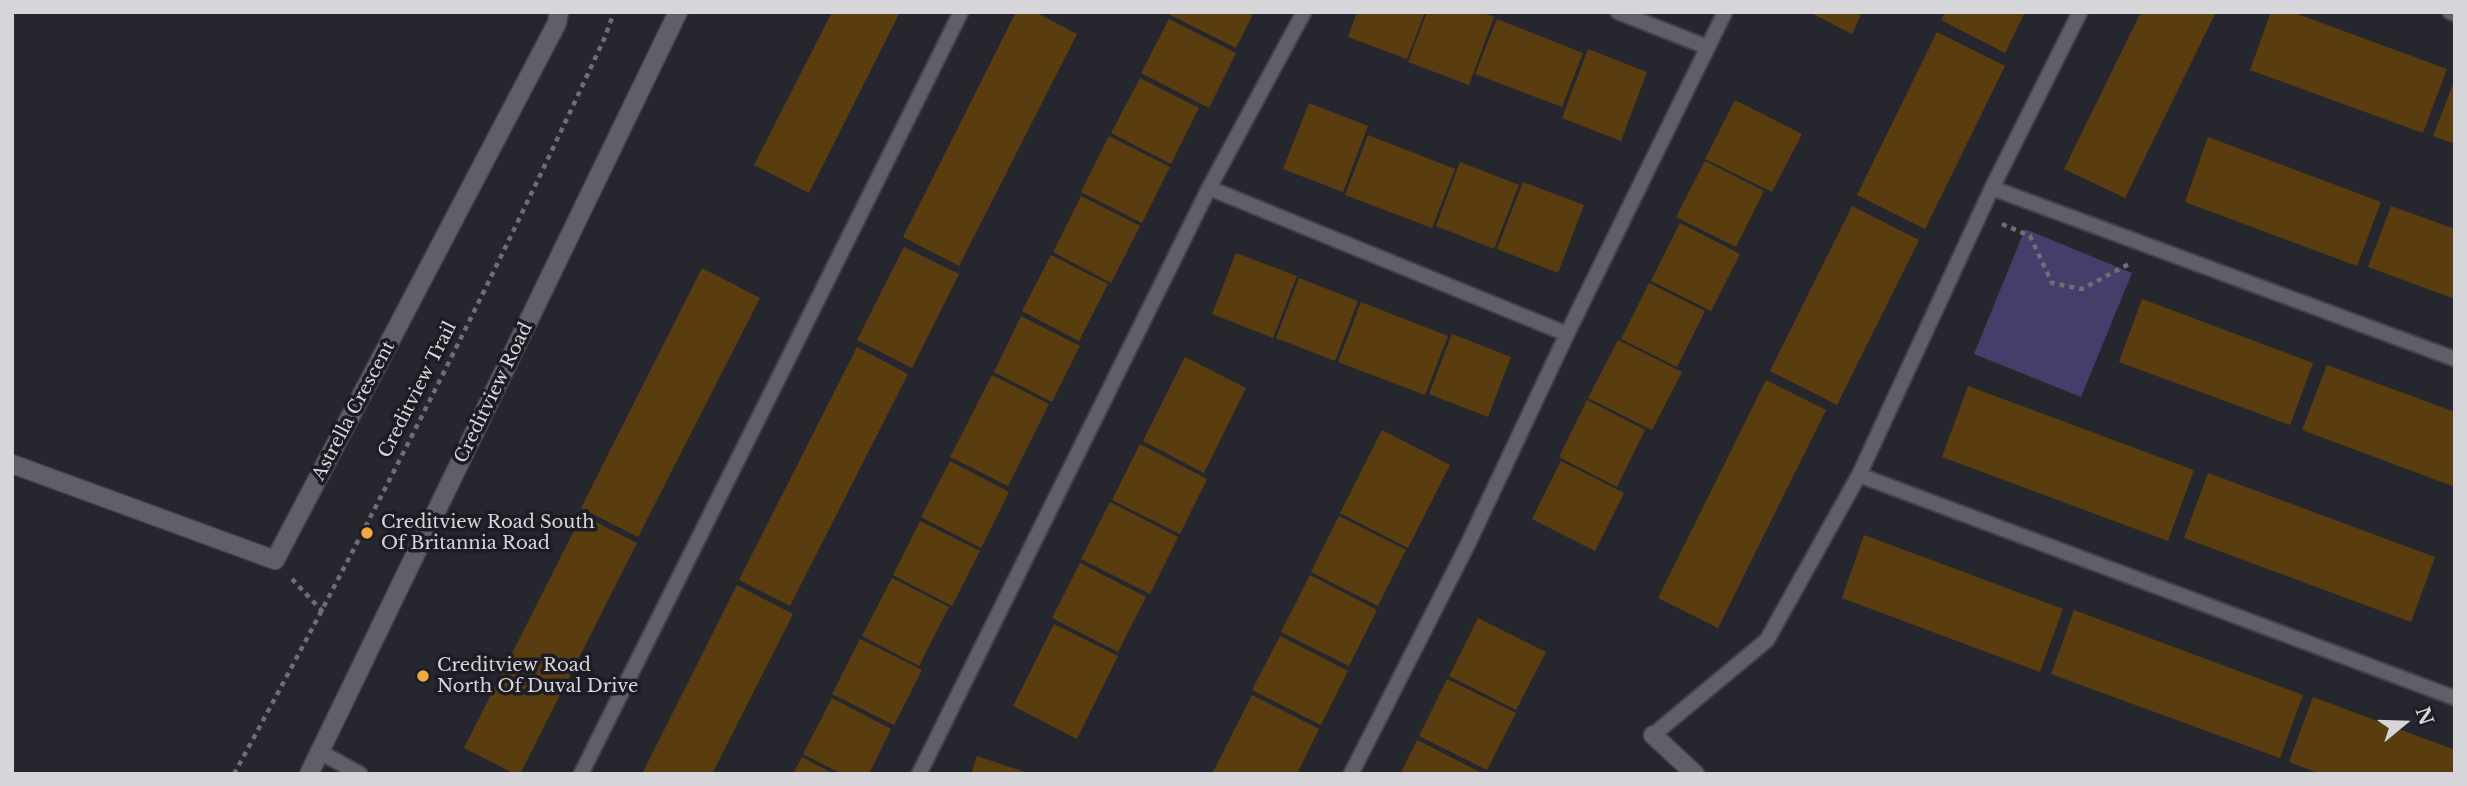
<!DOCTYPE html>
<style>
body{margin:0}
#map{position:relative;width:2467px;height:786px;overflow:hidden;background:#26262e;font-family:"Libre Baskerville",serif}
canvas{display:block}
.frame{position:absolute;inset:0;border:14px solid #d5d5da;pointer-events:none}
.north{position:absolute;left:2369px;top:688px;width:70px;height:70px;-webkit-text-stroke:5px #1d1c24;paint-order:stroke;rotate:71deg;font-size:19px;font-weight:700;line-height:28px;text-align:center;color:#d5d5da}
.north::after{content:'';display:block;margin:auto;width:24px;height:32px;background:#d5d5da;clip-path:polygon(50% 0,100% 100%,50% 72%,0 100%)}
</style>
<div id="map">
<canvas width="2467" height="786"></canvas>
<div class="frame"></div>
<div class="north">N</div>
</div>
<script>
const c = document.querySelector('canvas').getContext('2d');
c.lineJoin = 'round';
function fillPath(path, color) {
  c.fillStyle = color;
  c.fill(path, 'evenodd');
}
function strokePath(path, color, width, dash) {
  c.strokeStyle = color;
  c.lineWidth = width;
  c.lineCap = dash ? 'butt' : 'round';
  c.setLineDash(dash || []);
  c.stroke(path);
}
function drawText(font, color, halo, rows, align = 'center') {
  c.font = font + ' "Libre Baskerville",serif';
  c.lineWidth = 7;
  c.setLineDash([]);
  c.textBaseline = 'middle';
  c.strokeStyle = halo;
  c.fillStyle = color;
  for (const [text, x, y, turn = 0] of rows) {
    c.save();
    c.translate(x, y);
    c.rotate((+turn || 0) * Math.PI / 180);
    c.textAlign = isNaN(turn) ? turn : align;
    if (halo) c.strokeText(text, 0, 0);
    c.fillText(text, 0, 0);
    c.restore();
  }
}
fillPath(new Path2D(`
 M2025,229L2132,273L2081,397L1974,354Z`), '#433e6a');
fillPath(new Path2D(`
 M832,12H900L809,193L754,165Z
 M1016,12H1035L1077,34L959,266L903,237Z
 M1172,12H1254L1236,48L1170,15Z
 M1357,12H1425L1407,59L1348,37Z
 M1427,12H1481L1494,17L1469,85L1408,62Z
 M1809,12H1862L1852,34Z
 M1945,12H2025L2005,53L1941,20Z
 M2141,12H2216L2125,198L2064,169Z
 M2271,12H2292L2447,69L2423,133L2250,70Z
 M1169,19L1236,53L1209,108L1141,73Z
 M1497,19L1583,53L1562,107L1475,74Z
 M1937,32L2005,66L1925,229L1857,195Z
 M1588,49L1647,72L1621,141L1562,118Z
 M1140,78L1199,108L1171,164L1111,133Z
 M2455,79V144L2433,136Z
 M1735,100L1802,134L1772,192L1705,159Z
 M1309,103L1368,126L1343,192L1283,169Z
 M1368,135L1455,169L1432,228L1345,195Z
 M1109,136L1170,167L1142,223L1081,192Z
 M2208,137L2381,202L2357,266L2185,202Z
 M1705,161L1764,191L1736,247L1676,217Z
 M1460,162L1519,185L1494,249L1436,226Z
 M1523,182L1584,205L1558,273L1497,249Z
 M1081,196L1140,226L1111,283L1053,252Z
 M1852,206L1919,240L1837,405L1770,371Z
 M2391,206L2455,229V299L2368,267Z
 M1680,223L1740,254L1711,311L1651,281Z
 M904,247L959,274L912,368L857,340Z
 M1236,253L1297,276L1273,338L1212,314Z
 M1051,255L1108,284L1079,341L1022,311Z
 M702,268L760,298L638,537L581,508Z
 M1299,278L1358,301L1335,361L1276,338Z
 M1649,283L1705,311L1677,367L1621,339Z
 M2142,299L2313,363L2290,425L2119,362Z
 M1361,302L1448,336L1425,395L1338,362Z
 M1021,316L1080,346L1052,402L994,372Z
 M1452,334L1511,357L1488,417L1429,394Z
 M1618,340L1682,372L1652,430L1588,398Z
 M857,347L908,374L790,606L739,580Z
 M1185,357L1246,388L1204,473L1143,441Z
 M2327,365L2455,412V487L2302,430Z
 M992,375L1049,404L1008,486L950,457Z
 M1766,380L1826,410L1718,628L1658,598Z
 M1968,386L2194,470L2168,541L1942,457Z
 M1587,400L1645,430L1617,487L1559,457Z
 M1382,430L1450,465L1408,548L1340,513Z
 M1140,444L1207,479L1180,534L1112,500Z
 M950,461L1009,492L981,548L921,517Z
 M1561,461L1624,493L1595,551L1532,519Z
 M2208,473L2435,557L2411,622L2184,538Z
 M1110,502L1178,537L1150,594L1081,559Z
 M582,515L637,543L520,774H515L464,748Z
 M1339,516L1406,550L1378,606L1311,572Z
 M920,521L980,551L952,606L893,575Z
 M1864,535L2063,609L2040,672L1842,598Z
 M1080,563L1146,597L1118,652L1052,618Z
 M1310,575L1377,610L1349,666L1281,632Z
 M892,578L949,607L919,666L862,636Z
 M737,585L793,614L712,774H642Z
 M2074,610L2303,695L2280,758L2051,674Z
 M1478,618L1546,652L1516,710L1449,676Z
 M1054,624L1118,656L1077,739L1013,706Z
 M1280,636L1348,671L1321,725L1252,690Z
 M860,639L922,670L894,725L832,694Z
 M1447,679L1516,713L1487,770L1419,736Z
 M1252,695L1319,729L1297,774H1212Z
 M2313,697L2455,750V774H2321L2289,762Z
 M832,698L891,729L869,774H842L803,754Z
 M1417,740L1484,774H1400Z
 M977,756L1028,773V774H971Z
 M802,757L834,774H793Z`), '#5a3d0f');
const service = new Path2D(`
 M1618,12L1707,47
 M2450,12L2455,14
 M1209,188L1567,334
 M1992,188L2455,359
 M1859,475L2455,698
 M1653,735L1767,640L1859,475L1992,188L2080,12
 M320,752L360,774
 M581,774L961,12
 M919,774L1209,188L1304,12
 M1351,774L1467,546L1567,334L1725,12`);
const minor = new Path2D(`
 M12,464L275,560L557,23L559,12
 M1653,735L1695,774`);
const secondary = new Path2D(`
 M309,774L678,12`);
strokePath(service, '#424249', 18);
strokePath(minor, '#424249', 21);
strokePath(secondary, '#424249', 21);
strokePath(new Path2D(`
 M2002,224L2030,236L2052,283L2082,289L2129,264
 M292,579L323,612
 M234,774C366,532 490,286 605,37L614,12`), '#6e6e75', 4.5, [5, 5]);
strokePath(service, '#5f5f68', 14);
strokePath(minor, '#5f5f68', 18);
strokePath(secondary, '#5f5f68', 18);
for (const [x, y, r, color] of [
 [367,533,7,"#eea83c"],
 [423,676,7,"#eea83c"]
]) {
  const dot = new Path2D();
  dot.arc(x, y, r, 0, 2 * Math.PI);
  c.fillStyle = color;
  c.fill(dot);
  strokePath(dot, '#1d1c24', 2.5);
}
drawText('18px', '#d5d5da', '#1d1c24', [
 ["Creditview Trail",418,390,-63],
 ["Creditview Road",494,393,-64],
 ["Astrella Crescent",354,411,-62]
]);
drawText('18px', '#d5d5da', '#1d1c24', [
 ["Creditview Road South",381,523],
 ["Of Britannia Road",381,544],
 ["Creditview Road",437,666],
 ["North Of Duval Drive",437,687]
], 'left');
</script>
